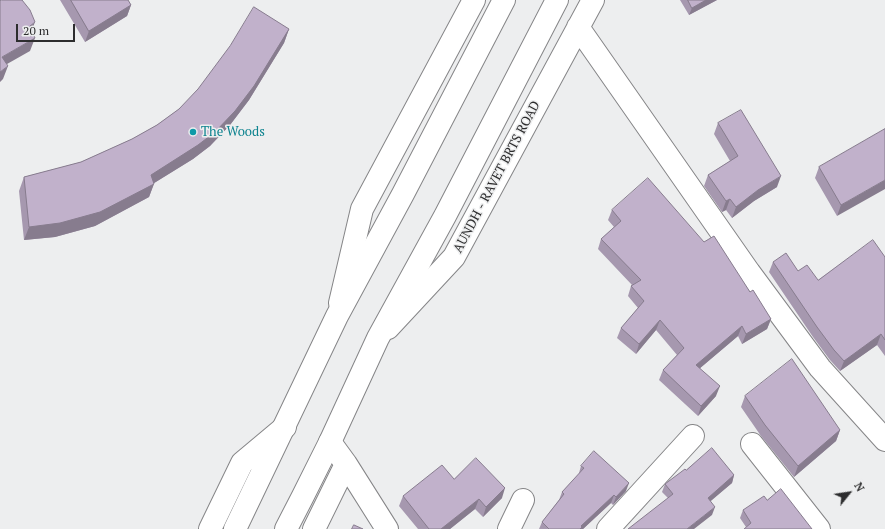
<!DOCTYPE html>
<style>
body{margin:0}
#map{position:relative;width:885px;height:529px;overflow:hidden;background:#edeeef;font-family:"PT Serif",serif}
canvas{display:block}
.north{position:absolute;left:829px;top:473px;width:40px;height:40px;-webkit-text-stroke:3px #edeeef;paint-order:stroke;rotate:60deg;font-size:11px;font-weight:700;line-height:16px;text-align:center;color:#2d2d2e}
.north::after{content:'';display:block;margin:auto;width:14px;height:18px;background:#2d2d2e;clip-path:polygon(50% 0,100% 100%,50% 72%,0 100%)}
.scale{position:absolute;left:16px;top:24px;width:59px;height:18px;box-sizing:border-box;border:2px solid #2d2d2e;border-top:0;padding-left:5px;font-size:12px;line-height:14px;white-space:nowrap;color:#2d2d2e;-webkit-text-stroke:3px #edeeef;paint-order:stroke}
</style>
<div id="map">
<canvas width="885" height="529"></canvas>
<div class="north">N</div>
<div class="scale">20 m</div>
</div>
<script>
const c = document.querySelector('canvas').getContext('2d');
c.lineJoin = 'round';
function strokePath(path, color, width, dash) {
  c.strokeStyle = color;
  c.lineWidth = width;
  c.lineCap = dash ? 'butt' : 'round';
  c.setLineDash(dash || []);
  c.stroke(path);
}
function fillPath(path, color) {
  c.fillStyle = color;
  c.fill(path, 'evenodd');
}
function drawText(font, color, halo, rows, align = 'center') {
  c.font = font + ' "PT Serif",serif';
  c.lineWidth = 3;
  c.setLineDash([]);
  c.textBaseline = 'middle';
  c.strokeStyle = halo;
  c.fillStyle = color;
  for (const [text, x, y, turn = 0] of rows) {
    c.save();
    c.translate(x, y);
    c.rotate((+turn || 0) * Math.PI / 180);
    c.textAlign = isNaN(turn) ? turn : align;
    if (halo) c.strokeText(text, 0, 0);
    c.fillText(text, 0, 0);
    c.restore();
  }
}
const minor = new Path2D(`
 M578,27L749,272L820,368L885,440
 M340,303L362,209L474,0
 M388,328L454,257L593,0
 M752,444L819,529
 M346,464L387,529
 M210,529L242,463L285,427
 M314,529L346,464L330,442
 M509,529L523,500
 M608,529L693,436`);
const major = new Path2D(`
 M235,529L337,316L403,194L504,0
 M286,529L303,496L330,442L378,338L445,216L557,0`);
strokePath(minor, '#858587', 24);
strokePath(major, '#858587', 24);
strokePath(minor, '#fff', 22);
strokePath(major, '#fff', 22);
fillPath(new Path2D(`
 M60,0H128L131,5L127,16L85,42Z
 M680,0H717L689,15Z
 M289,29L284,43L249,100L230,125L210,146L193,159L154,183L149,197L95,226L55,237L24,240L19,191L24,177L81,162L132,139L157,125Z
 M718,123L777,187L754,201L732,218L726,210L722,212L704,186L708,175L730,161L714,134Z
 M885,129L837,216L815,178L819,167Z
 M612,210L704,242L750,292L771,319L767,329L742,344L738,336L700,368L716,396L698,416L659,380L663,370L677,355L656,330L636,354L617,338L621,328L638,308L628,296L631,286L632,285L598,249L601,239L614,227L608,220Z
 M885,257V356L877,345L840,371L830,360L813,337L769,272L773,262L798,271L818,280Z
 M745,396L840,430L836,441L794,477L761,436L741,407Z
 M581,466L626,491L613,505L611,503L583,529H539L542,522L559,500L562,492L579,474V473Z
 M686,470L734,475L732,483L710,501L712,515L668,498L662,492L665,484Z
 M454,479L502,498L483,517L475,509L450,529H418L399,506L403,496Z
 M767,500L812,529L746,527L740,518L743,510Z`), '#a698af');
fillPath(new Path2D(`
 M706,0H717L689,15L692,8Z
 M131,5L127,16L85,42L89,31Z
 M35,22L30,35V26Z
 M289,29L284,43L249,100L230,125L210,146L193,159L151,185L154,184L149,197L95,226L55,237L24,240L29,227L151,175Z
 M35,38L30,51L0,68L2,57Z
 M8,66L3,79L0,82V72Z
 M781,176L777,187L754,201L732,218L736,207L758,190Z
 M885,180V189L837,216L841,205Z
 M730,199L726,210L722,212L726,201Z
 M771,319L767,329L742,344L746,334Z
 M660,320L656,330L636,354L639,344Z
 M742,326L738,336L692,375L696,365Z
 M881,334L877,345L840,371L844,361Z
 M720,386L716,396L698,416L701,406Z
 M840,430L836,441L794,477L798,466Z
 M734,475L732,483L705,506L708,498Z
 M629,483L626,491L613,505L616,497Z
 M505,488L502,498L483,517L486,507Z
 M614,495L611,503L583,529H580L581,526Z
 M479,499L475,509L450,529H441Z
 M715,507L712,515L694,529H687Z`), '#877c8e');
const building = new Path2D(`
 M2,0H22L30,10L35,22L30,26L35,38L2,57L8,66L0,72V1Z
 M71,0H128L131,5L89,31Z
 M688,0H706L692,8Z
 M254,7L289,29L254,86L235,111L215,132L198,145L151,175L154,184L100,212L60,223L29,227L24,177L81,162L132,139L157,125L179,109L198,89L230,46Z
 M741,110L781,176L758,190L736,207L730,199L726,201L708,175L738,156L718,123Z
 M885,129V180L841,205L819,167Z
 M648,178L704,242L714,236L750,292L753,290L771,319L746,334L742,326L696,365L720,386L701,406L663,370L684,348L660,320L639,344L621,328L644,301L631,286L641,280L601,239L621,221L612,210Z
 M873,240L885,257V340L881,334L844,361L834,350L817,327L773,262L786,253L798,271L807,265L818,280Z
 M792,359L840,430L798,466L765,425L745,396Z
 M712,448L734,475L708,498L715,507L687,529H628L673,494L665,484L685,469L686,470Z
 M594,451L629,483L616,497L614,495L581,526L582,527L580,529H549L542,522L564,494L562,492L584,468L581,466Z
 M476,458L505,488L486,507L479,499L441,529H429L403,496L442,465L454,479Z
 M781,489L812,529H744L751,523L743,510L764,496L767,500Z
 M354,525L363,529H352Z`);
fillPath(building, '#c1b1cb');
strokePath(building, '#877c8e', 1);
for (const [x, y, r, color] of [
 [193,132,4,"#0f9aa8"]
]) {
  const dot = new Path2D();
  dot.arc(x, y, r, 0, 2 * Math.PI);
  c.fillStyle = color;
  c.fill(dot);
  strokePath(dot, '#edeeef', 1.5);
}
drawText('13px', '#0d838f', '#edeeef', [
 ["The Woods",201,132]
], 'left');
drawText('13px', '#2d2d2e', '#edeeef', [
 ["AUNDH - RAVET BRTS ROAD",497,177,-62]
]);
</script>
